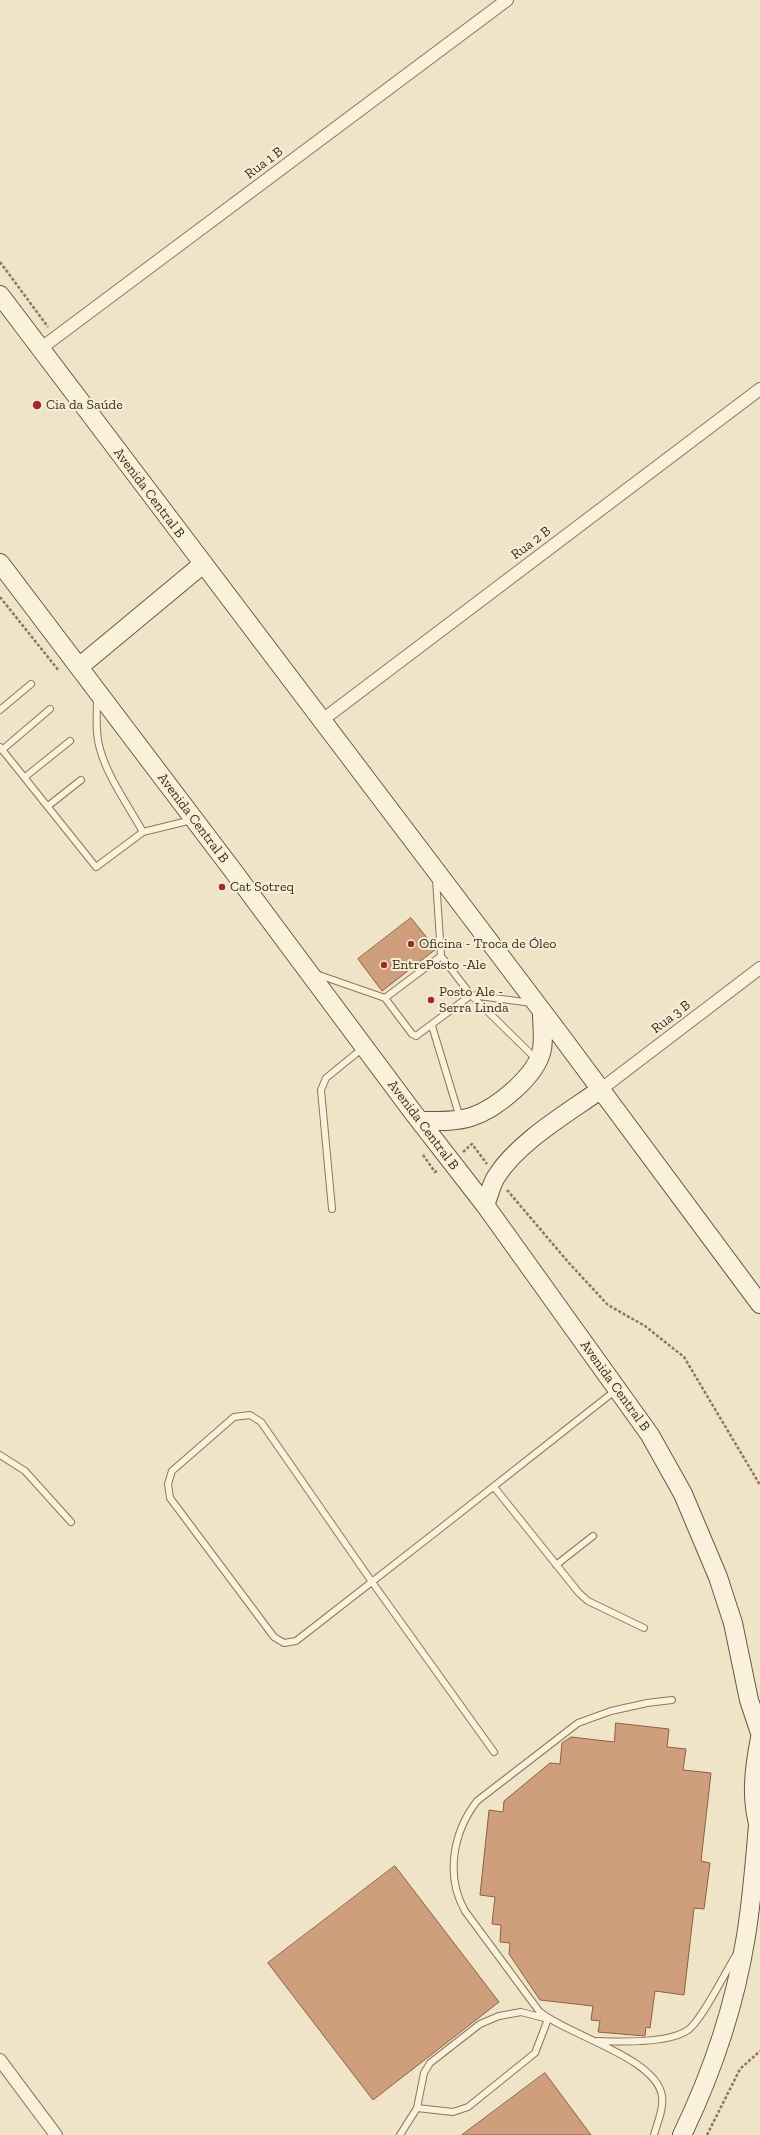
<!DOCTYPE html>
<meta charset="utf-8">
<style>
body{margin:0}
canvas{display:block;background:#f0e4c8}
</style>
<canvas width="760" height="2135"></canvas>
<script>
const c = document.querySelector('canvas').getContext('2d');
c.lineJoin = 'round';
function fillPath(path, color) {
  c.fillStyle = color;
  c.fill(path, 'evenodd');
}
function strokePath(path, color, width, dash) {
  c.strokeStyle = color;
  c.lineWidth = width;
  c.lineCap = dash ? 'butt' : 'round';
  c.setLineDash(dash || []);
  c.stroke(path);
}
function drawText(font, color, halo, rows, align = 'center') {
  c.font = font + ' "Zilla Slab",serif';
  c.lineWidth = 4;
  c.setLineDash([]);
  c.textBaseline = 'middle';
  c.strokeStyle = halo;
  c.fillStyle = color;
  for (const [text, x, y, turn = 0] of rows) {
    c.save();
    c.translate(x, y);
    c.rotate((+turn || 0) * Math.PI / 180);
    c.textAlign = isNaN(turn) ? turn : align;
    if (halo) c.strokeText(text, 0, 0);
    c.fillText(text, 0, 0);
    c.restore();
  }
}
const building = new Path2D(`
 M411,918L436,949L382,991L358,959Z
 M616,1723L669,1729L667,1747L686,1749L683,1770L711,1773L701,1861L710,1863L704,1909L694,1908L684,1995L655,1991L650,2028L646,2027L645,2036L598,2032L600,2021L591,2020L593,2006L540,2000L509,1954L510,1943L500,1942L501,1925L492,1924L495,1897L480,1895L489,1810L503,1812L504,1801L550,1763L560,1764L562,1743L571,1737L614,1742Z
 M395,1866L499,2002L373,2100L268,1963Z
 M545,2073L591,2135H462Z`);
fillPath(building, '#cf9f7d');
strokePath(building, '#8d5f41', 1);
const service = new Path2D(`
 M97,699C97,715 95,733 100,749C107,776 129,807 143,832L192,820
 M0,710L31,684
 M0,747L96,867L143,832
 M2,750L50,709
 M25,777L70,741
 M48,806L81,780
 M441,956L471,995L536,1059
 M316,974L385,998L441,956L436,879
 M385,998L412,1034L416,1036L471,995L532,1003
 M432,1026L460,1118
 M332,1209L321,1090L326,1078L363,1048
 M0,1455L25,1471L71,1522
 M494,1487L579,1593L588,1601L644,1628
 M556,1565L593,1536
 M494,1752L372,1582L261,1422L250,1415L234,1417L172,1471L168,1484L170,1498L274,1637L284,1643L296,1641C403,1558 510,1474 616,1390
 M598,2041C621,2042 670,2043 688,2030C702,2020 726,1971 736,1955
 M400,2135L417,2108L424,2073L430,2063L480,2024L499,2016L521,2012L548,2019L535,2053L468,2107L453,2112L417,2108
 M654,2135C657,2123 664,2109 662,2096C656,2057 566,2035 539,2011L465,1911C445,1876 453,1832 477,1801L578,1723L611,1711L647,1703L672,1700`);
const minor = new Path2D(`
 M40,349L507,0
 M321,721L760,389
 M600,1090L760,968
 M0,2060L56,2135`);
const secondary = new Path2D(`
 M0,295L561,1036L760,1304
 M0,563L234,872L412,1111L485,1205L650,1435L683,1494L718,1577L733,1623L749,1700L760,1733
 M79,667L203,564
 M420,1121C437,1121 455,1122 471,1117C496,1109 537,1076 542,1049C544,1038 542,1024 542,1013
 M485,1205C489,1196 491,1185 496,1177C518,1142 566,1114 600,1090
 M760,1738C754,1769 750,1800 760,1830
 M682,2135C712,2073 735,2005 746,1936C752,1899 755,1862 758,1825`);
strokePath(service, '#8d765c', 8);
strokePath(minor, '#8d765c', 14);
strokePath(secondary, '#6f573f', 20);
strokePath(new Path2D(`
 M0,262L48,327
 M0,597L59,671
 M463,1152L472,1144L487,1164
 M423,1155L435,1172L438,1170
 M507,1190L569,1263L608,1305L645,1326L684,1357L760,1485
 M707,2135L740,2069L760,2051`), '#8d765c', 2.5, [3, 2]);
strokePath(service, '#faf1dc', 6);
strokePath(minor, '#faf1dc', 12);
strokePath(secondary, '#faf1dc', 18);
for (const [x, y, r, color] of [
 [37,405,5,"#9e2a2b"],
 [222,887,4,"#9e2a2b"],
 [411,944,4,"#9e2a2b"],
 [384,965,4,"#9e2a2b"],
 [431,1000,4,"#9e2a2b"]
]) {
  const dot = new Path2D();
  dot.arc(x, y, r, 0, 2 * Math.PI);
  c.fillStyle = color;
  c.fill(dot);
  strokePath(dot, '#f7eed8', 1.5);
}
drawText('14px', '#3d2e20', '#f7eed8', [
 ["Rua 1 B",264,163,-37],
 ["Avenida Central B",149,493,53],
 ["Rua 2 B",531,543,-37],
 ["Avenida Central B",193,818,53],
 ["Rua 3 B",671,1017,-37],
 ["Avenida Central B",423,1125,53],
 ["Avenida Central B",615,1386,54]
]);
drawText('14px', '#3d2e20', '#f7eed8', [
 ["Cia da Saúde",46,405],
 ["Cat Sotreq",230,887],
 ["Oficina - Troca de Óleo",419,944],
 ["EntrePosto -Ale",392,965],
 ["Posto Ale -",439,992],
 ["Serra Linda",439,1008]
], 'left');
</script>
